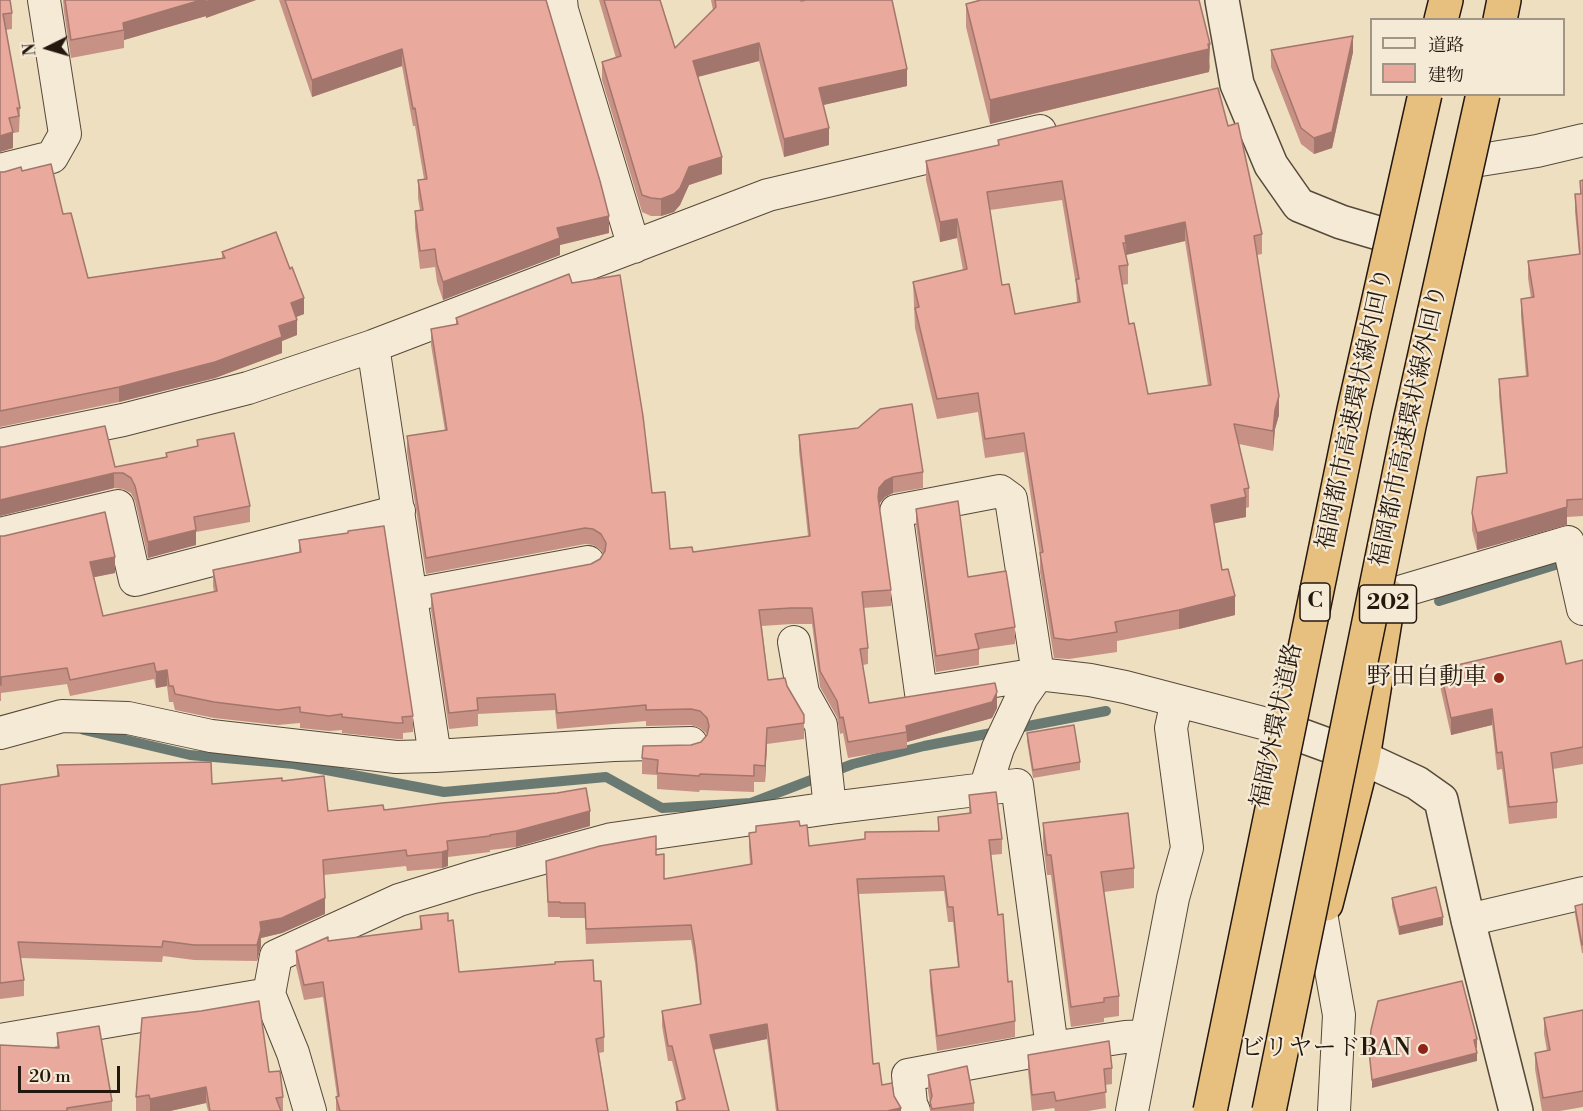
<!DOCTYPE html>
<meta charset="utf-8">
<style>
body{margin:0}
#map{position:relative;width:1583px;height:1111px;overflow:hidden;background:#eedfc0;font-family:"Libre Bodoni","Noto Serif JP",serif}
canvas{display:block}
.legend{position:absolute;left:1370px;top:18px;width:195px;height:78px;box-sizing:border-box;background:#f4ead6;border:2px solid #a19686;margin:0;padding:8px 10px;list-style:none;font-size:18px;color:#24170e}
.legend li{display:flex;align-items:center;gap:12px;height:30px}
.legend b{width:30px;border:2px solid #a19686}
.north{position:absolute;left:18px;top:18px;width:60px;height:60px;-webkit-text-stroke:4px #f4ead6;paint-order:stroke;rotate:265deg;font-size:16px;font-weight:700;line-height:24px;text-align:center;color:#24170e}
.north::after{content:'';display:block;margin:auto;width:21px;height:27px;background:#24170e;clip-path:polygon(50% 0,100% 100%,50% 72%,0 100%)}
.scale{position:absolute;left:18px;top:1066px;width:102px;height:27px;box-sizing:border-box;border:3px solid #24170e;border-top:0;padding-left:8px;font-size:18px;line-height:21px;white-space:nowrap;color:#24170e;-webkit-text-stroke:4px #f4ead6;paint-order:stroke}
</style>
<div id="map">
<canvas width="1583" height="1111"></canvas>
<ul class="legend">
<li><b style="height:8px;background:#f4ead6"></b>道路</li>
<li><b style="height:16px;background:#e9a99c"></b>建物</li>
</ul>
<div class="north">N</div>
<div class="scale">20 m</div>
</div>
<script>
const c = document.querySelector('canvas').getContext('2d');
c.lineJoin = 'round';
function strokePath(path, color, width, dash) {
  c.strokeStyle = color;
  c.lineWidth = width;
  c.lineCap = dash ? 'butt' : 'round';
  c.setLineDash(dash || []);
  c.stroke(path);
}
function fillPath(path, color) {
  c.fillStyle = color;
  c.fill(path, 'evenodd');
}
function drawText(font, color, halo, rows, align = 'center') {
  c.font = font + ' "Libre Bodoni","Noto Serif JP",serif';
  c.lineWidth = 4.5;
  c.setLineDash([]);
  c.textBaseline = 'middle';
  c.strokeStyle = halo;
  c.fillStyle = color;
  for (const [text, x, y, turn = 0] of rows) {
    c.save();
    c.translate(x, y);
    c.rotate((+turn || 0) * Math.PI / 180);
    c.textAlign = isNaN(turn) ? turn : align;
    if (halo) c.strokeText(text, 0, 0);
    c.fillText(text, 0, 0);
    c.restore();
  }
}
strokePath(new Path2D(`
 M1439,601L1568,561
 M84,730L190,755L294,764L444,792L606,777L662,808L751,803L853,764L924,746L1106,711`), '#6a7a73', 10);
const minor = new Path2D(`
 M561,0L562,10L634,247
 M1474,161L1537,151L1583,140
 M0,170L52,157L65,134L44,0
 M373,346L435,756L614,745L691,743
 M0,445L123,420L248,388L373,346L768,195L1040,131
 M1000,491L1011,499L1038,674L921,693L896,511Z
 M0,534L118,506L135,580L399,511
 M411,595L588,562
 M1389,595L1568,542L1583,609
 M794,642L803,693L821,725L830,808
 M0,733L62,716L128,718L211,736L396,757L435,756
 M985,789L998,748L1022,697L1038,674L1090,680L1125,687L1278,727
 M1322,919L1339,1015L1334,1111
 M1468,920L1583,893
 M0,1040L269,994
 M310,1111L293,1053L269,994L276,956L399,900L473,877L612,839L830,808L1017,785L1052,1048
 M914,1111L911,1104L908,1075L1052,1048L1125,1037L1146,1036
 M1132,1111L1173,898L1187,848L1171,728L1177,701`);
const tertiary = new Path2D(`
 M1222,0L1237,84L1271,165L1299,205L1341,222L1385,235
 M1278,727L1363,758L1417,783L1441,800L1468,920L1516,1111`);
const trunk = new Path2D(`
 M1326,904L1363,758L1389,596`);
const motorway = new Path2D(`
 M1441,20L1446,0
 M1500,20L1504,0`);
strokePath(minor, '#56493a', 34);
strokePath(tertiary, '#56493a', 36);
strokePath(trunk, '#24170e', 36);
strokePath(motorway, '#24170e', 36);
strokePath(minor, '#f4ead6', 32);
strokePath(tertiary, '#f4ead6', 33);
strokePath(trunk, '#e7c080', 33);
strokePath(motorway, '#e7c080', 33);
const motorwayBridge = new Path2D(`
 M1210,1111L1354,410L1425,94
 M1269,1111L1409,426L1483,94`);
strokePath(motorwayBridge, '#24170e', 36, []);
strokePath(motorwayBridge, '#e7c080', 33);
fillPath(new Path2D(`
 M0,0L12,13V29L5,30L20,108L19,132L13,133V148L0,152Z
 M63,0H256L206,18V16L124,40V48L71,58L64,12Z
 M279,0H546L609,233L560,245V255L443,300L437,282L435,267L420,269L415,228V211L420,210L418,198V180L424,179L415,126H413L402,66L312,97Z
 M599,0H660L675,48L713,10L711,0H892L907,86L823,105L829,145L784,157L759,61L698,77L722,174L689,185L680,205L674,212L661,216H651L642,212L602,80V62L616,58Z
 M977,0H1199L1210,67L1209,72L990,124L966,27V4L977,1Z
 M1271,50L1353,52L1332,148L1314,154L1301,144L1271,67Z
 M1228,126L1262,234V254L1257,255L1279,415L1275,429L1273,451L1239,444L1249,488V507L1246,508V517L1214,523L1222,570L1235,615L1179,629L1117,641V652L1069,659L1054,658L1040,572V556L1024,452L985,458L978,412L937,419L915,328L913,282L963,270L957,238L940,242L926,180V161L998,145V140ZM1062,200L1076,285L1077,302L1015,314L1002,285L990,210ZM1185,241L1208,386L1148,394L1129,324L1122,285L1128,284V265L1126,255Z
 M22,171L63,214L88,278L222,258V252L304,314L296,317L297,335L282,341V353L215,378L119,402L0,427V172Z
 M1583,180V516L1567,517V525L1477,550L1472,530V513L1506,473L1499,396V379L1526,376L1521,316V299L1531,298L1528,278V261L1579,254L1575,212V194H1580V181Z
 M572,283L652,493L670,549L693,552L808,536L799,451V435L923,472V488L893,493L885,497L879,504L891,590V606L863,608L868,648V664L863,665L869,703L997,708L992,718L907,742V748L848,758L843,733L840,734L837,717L820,687L812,624H791L762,626L768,680L787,686L804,723V739L767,744L765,782H754V792L700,790L699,792L657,789V775L642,774V758L701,742L707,735V734L700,728L691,725L646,726V721L557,729L555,710L478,714V726L449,729L431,610V594L591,564L600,559L603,554L601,550L593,545L585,544L426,574L407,452V436L445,431L431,345V329L456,325V318Z
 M197,440L250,506V522L196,532V545L148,558L135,501L131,493L123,489L114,488L0,516V447L115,467L166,457V453L197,446Z
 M916,509L968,577L1015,627V644L979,649V665L936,672L916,525Z
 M0,536L115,573L94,577L103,616L214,592L213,586V570L299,552V540L413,716V732L403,733V739H397L342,733V730L329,731L300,728V723L278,725L214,718L175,710L173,702H169L167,686L156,688L154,679L70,696L67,684L1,693V701H0Z
 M1583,660V764L1553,769L1557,802V818L1509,824L1502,769L1497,770L1492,725L1451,735L1440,686V669L1566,664Z
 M1027,733L1080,762V770L1033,778L1027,741Z
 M57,765L212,784L282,781L328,811L384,810L590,826L516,847L490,850V852L448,857V866L442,868L407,871L406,866L324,875L325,914L282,933L261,938V946L257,961L194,960L163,956L162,962L20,958L24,980V996L0,999V785L57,777Z
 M969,795L1002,839V854L991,855L998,915L1015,1021V1037L937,1051L930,985V970L958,967L953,922H948L944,891L858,894L873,1064L882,1085L894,1096L901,1111H776L767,1039L714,1050L729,1111H676V1102L682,1100L672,1061H668L662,1026V1011L700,1004L695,963L691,940L586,944L585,918H560V917H548L546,861L656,855L664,879L750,864L749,848V833L756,832V826H800L809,846L938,831V817L969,813Z
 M1043,823L1134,868V888L1104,892L1119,996V1016L1104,1018V1022L1071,1027L1051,875H1047L1043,843Z
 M1392,898L1443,925L1399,935L1392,906Z
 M1583,904V953H1582L1575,914V906Z
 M420,916L448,921L459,972L594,981L604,1037V1052L599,1053L608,1111H336V1097L337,1096L323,997L304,1000L296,966V951L328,941L420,930Z
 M1583,1010V1107L1560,1111H1542L1535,1069V1053L1547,1051L1544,1034V1018Z
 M57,1033L112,1101V1111H0L57,1048Z
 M1028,1055L1112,1068V1084L1105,1085L1106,1108L1088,1111H1055L1054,1108L1032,1111L1028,1071Z
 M269,1072L283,1097V1111H208L206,1103L170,1111H136V1097Z
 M928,1075L974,1103V1111H930V1103L928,1091Z`), '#c89186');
fillPath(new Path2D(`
 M201,0H206V16L124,40V30L123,23Z
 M208,0H256L206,18V1Z
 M1353,36V52L1332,148L1314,154V138Z
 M759,43V61L693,78V61Z
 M1210,44L1209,72L990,124V100Z
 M402,49V66L312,97V80Z
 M907,69V86L819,106V88Z
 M829,128V145L784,157V139Z
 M13,132V148L0,152V136Z
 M722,157V174L689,185L680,205L674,212L661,216V199L689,167Z
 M609,216V233L560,245V255L443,300V282L557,228Z
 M957,219V238L940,242V222Z
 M1185,222V241L1126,255L1125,236Z
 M304,298V314L291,319V303Z
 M297,320V335L282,341V353L215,378L119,402V387Z
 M1279,396V415L1275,429L1273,451V431L1275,410Z
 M114,473V488L0,516V500Z
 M893,477V493L885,497L879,504L878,497L879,488L885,481Z
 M1246,497V517L1211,524V505Z
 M1567,507V525L1477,550V533Z
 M196,530V545L148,558V542Z
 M115,557V573L90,578V562Z
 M1235,596V615L1179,629V610Z
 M167,670V686L156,688V672Z
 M997,692V708L992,718L907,742L906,726Z
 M1492,709V725L1451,735V718Z
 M767,728V744L765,782V766Z
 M590,811V826L516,847V831Z
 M448,850V866L442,868V852Z
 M325,898V914L282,933L261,938V946L257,961V945L260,922Z
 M1443,917V925L1399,935V927Z
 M767,1024V1039L710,1050V1035Z
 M1477,1039V1048H1474V1040Z
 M1477,1053V1061L1372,1088V1080Z
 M206,1087V1103L170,1111H150V1099Z
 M901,1108V1111H887Z`), '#a3766d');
const building = new Path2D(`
 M0,0H10L12,13L3,14L20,108H17L19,116L9,118L13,132L0,136Z
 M65,0H201L123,23L124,30L71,40Z
 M285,0H546L600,181L609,216L557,228L560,238L443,282L437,264L435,249L420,251L415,211L423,210L418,180L427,179L415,108L413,109L402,49L312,80Z
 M604,0H660L675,48L716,7L715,0H801V1L806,0H892L907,69L819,88L829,128L784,139L759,43L693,61L722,157L689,167L680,188L674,194L661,199L651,198L642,195L602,62L621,56Z
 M981,0H1199L1210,44H1208L1209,49L990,100L966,4Z
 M1353,36L1332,132L1314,138L1301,128L1271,50Z
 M1218,88L1228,126L1238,123L1262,234L1254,236L1279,396L1275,410L1273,431L1234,424L1249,488L1244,489L1246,497L1211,505L1222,570L1228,569L1235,596L1179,610L1115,622L1117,632L1069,640L1054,638L1040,553L1043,552L1024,433L985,439L978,393L937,399L915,308L919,307L913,282L967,269L957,219L940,222L926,161L999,145L998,140ZM1062,181L1079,279H1076L1080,302L1015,314L1009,284L1002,285L987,192ZM1185,222L1211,385L1148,394L1134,323L1129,324L1119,266L1128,265L1123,243H1126L1125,236Z
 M51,164L63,214L71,213L88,278L225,258L222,252L276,232L290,269L292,267L304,298L291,303L297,320L279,326L282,337L215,362L119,387L0,411V172H4L21,167L22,171Z
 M1583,180V499L1567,500V507L1477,533L1472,513L1477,477L1507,473L1499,379L1528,376L1521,299L1534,297L1528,261L1580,254L1575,194H1581L1580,181Z
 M569,274L572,283L620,275L643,416L652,493L665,492L670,549L692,547L693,552L810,536L799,435L858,428L880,409L912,404L923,472L893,477L885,481L879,488L878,497L891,590L862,592L868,648L860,649L869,703L995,683L997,692L992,702L906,726L907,732L848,742L843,717L840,718L837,701L820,671L812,608H791L759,610L768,680L785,678L787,686L804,715V723L767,728L765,766L754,765V776L700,774L699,776L657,773L658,760L642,758L643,746L691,745L701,742L707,735L709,726L707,718L700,711L691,709L646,710V705L557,713L555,694L477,698L478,710L449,713L431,594L591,564L600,559L605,551L606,543L601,534L593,529L585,528L426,558L407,436L447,430L431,329L458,324L456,318Z
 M105,426L115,467L167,457L166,453L198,446L197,440L234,433L250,506L194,517L196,530L148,542L135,486L131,478L123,473H114L0,500V447H3Z
 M958,501L968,577L1006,571L1015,627L975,634L979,649L936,656L916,509Z
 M105,512L115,557L90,562L103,616L217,591L213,570L301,552L299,540L348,533V531L384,526L413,716L402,717L403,723H397L342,717V714L329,716L300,712V707L278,710L214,702L175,694L173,686H169L167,670L156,672L154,663L70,680L67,668L1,677V685H0V536H4Z
 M1561,641L1566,664L1583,660V747L1551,753L1557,802L1509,807L1502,752L1497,753L1492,709L1451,718L1440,669Z
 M1074,725L1080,762L1033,770L1027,733Z
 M211,762L212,784L282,778V781L324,776L328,811L383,805L384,810L442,803L557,793L586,788L590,811L516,831L490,835V836L447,841L448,850L442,852L407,856L406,850L323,860L325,898L282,918L260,922L261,930L257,945H194L163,941L162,947L18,942L24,980L0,983V785L59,776L57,765Z
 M996,792L1002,839L989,840L998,915L1003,914L1008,982L1012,981L1015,1021L937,1036L930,970L959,967L953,907H948L944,876L857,879L873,1064L879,1063L882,1085L892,1083L894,1096L901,1108L887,1111H778L767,1024L710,1035L729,1111H677H678L676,1102L685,1099L672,1046H668L662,1011L701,1004L695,948L691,925L586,929L585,903H560V902H548L546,861L600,846L656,836V855L664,854V879L752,864L749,833L756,832V826L799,821L800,826L807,825L809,846L865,839V832L939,831L938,817L971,813L969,795Z
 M1128,813L1134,868L1101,872L1119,996L1104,998V1002L1071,1007L1051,855H1047L1043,823Z
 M1436,887L1443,917L1399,927L1392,898Z
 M1583,904V944L1582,945L1575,906Z
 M448,913V921L453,920L459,972L555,964V962L593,960L594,981H601L604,1037L596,1039L608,1111H340L336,1097L339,1096L323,982L304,985L296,951L328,937V941L422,929L420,916Z
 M1462,981L1477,1039L1474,1040L1477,1053L1372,1080L1369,1051L1371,1030L1378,1001Z
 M259,1001L269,1072L280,1071L283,1097L276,1098L281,1111H210L206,1087L150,1099L149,1095L136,1097L142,1018L201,1011Z
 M1583,1010V1091L1543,1098L1535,1053L1550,1050L1544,1018Z
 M99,1026L112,1101L67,1108V1111H0V1045L59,1048L57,1033Z
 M1109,1041L1112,1068L1104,1069L1106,1092L1056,1101L1054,1092L1032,1095L1028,1055Z
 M967,1066L974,1103L932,1109L930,1102L932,1096L928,1075Z`);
fillPath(building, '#e9a99c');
strokePath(building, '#a3766d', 1.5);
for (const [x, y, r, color] of [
 [1499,678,6,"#8f2418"],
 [1423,1049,6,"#8f2418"]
]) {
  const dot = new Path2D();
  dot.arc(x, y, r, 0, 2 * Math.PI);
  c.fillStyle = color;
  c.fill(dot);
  strokePath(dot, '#f4ead6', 2);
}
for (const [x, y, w] of [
 [1315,602,30],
 [1388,604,57]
]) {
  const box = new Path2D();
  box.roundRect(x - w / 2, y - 19, w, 38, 4.5);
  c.fillStyle = '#f4ead6';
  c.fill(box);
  strokePath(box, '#24170e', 1.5);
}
drawText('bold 22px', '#24170e', null, [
 ["C",1315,602],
 ["202",1388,604]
]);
drawText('24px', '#24170e', '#f4ead6', [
 ["福岡都市高速環状線内回り",1356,409,-78],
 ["福岡都市高速環状線外回り",1410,426,-78],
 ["福岡外環状道路",1278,726,-78]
]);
drawText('24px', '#24170e', '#f4ead6', [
 ["野田自動車",1487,678],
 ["ビリヤードBAN",1411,1049]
], 'right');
</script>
